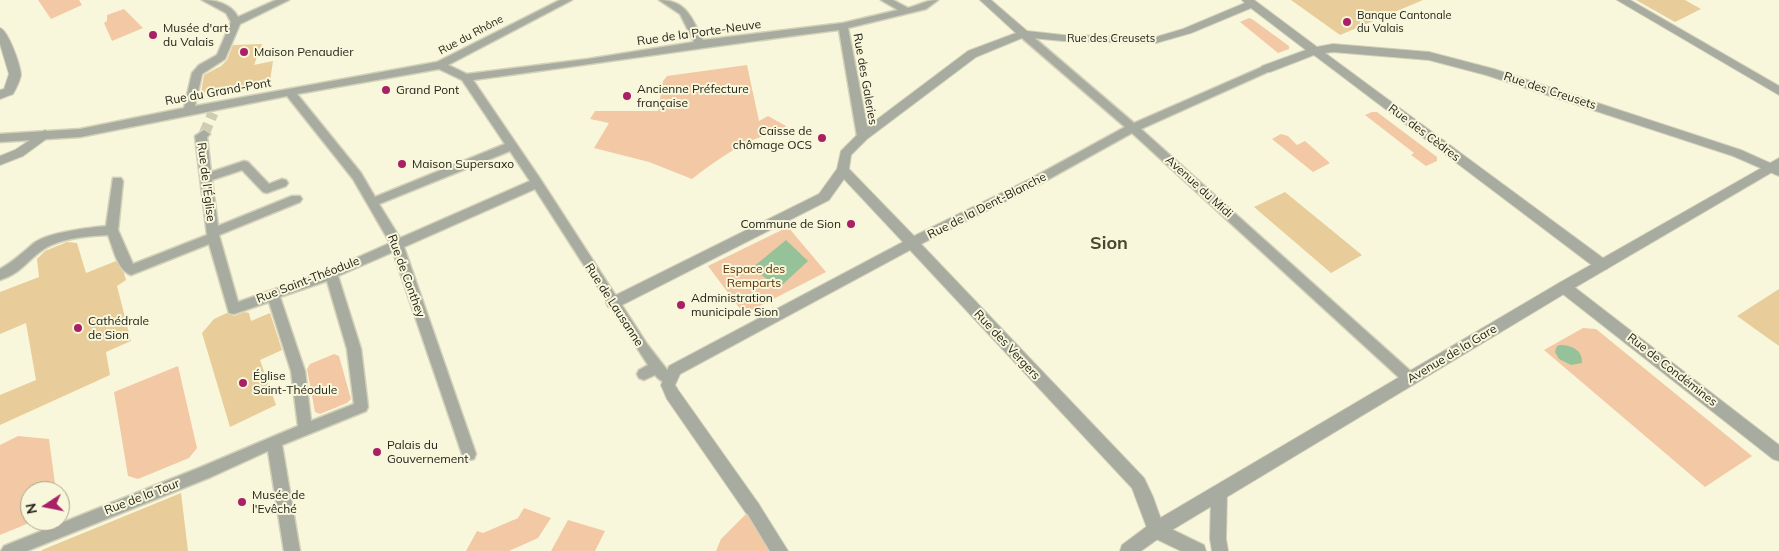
<!DOCTYPE html>
<meta charset="utf-8">
<style>
body{margin:0}
#map{position:relative;width:1779px;height:551px;overflow:hidden;background:#f9f7db;font-family:Mulish,sans-serif}
canvas{display:block}
.north{position:absolute;left:20px;top:481px;width:50px;height:50px;box-sizing:border-box;background:#f9f7db;border:1px solid #a4a38e;border-radius:50%;rotate:259deg;font-size:14px;font-weight:700;line-height:20px;text-align:center;color:#24241a}
.north::after{content:'';display:block;margin:auto;width:18px;height:22px;background:#a92064;clip-path:polygon(50% 0,100% 100%,50% 72%,0 100%)}
</style>
<div id="map">
<canvas width="1779" height="551"></canvas>
<div class="north">N</div>
</div>
<script>
const c = document.querySelector('canvas').getContext('2d');
c.lineJoin = 'round';
function fillPath(path, color) {
  c.fillStyle = color;
  c.fill(path, 'evenodd');
}
function strokePath(path, color, width, dash) {
  c.strokeStyle = color;
  c.lineWidth = width;
  c.lineCap = dash ? 'butt' : 'round';
  c.setLineDash(dash || []);
  c.stroke(path);
}
function drawText(font, color, halo, rows, align = 'center') {
  c.font = font + ' Mulish,sans-serif';
  c.lineWidth = 4;
  c.setLineDash([]);
  c.textBaseline = 'middle';
  c.strokeStyle = halo;
  c.fillStyle = color;
  for (const [text, x, y, turn = 0] of rows) {
    c.save();
    c.translate(x, y);
    c.rotate((+turn || 0) * Math.PI / 180);
    c.textAlign = isNaN(turn) ? turn : align;
    if (halo) c.strokeText(text, 0, 0);
    c.fillText(text, 0, 0);
    c.restore();
  }
}
fillPath(new Path2D(`
 M38,0H79L82,5L51,19Z
 M124,9L143,28L112,41L104,23L107,21V15Z
 M1249,18L1252,19L1289,46V49L1278,53L1240,22Z
 M747,65L759,121L768,116L786,126L777,135C755,131 710,165 692,179L649,162L594,148L609,123L590,119L595,111H658L663,81L667,76Z
 M1372,112H1377L1437,157V161L1426,166L1411,155L1414,153L1365,115Z
 M1281,134L1288,136L1297,145L1305,141L1330,163L1313,172L1272,139Z
 M788,227L826,272L744,314L708,266Z
 M1583,328L1596,329L1752,456L1705,487L1544,350Z
 M334,354L339,356L351,399L347,403L320,414L315,412L307,369L310,364Z
 M178,366L197,448L189,458L138,479L128,476L114,392Z
 M18,436L49,439L56,491H30V521H34L0,535V445Z
 M524,508L551,518L538,538L509,551H466L477,531L483,533L518,518Z
 M752,508L780,551H716L721,539Z
 M568,520L605,531L595,551H551Z`), '#f3c8a5');
fillPath(new Path2D(`
 M786,240L808,261L779,288L752,268Z
 M1560,345C1571,345 1583,350 1582,363L1571,365L1559,359L1555,352L1557,346Z`), '#96c299');
fillPath(new Path2D(`
 M1291,0H1423L1340,35Z
 M1636,0H1685L1701,9L1675,22Z
 M262,44L254,65L273,61L270,81L201,93L204,75L221,66L227,60L233,45Z
 M1285,192L1362,255L1331,273L1254,207Z
 M67,242L77,243L86,273L116,261L124,273L126,280L117,286L131,341L106,352L110,375L0,425V395L36,380L26,323L0,334V292L39,277L37,259L45,251Z
 M1779,289V346L1737,316Z
 M245,312L249,313L251,321L270,313L282,350L260,360L276,405L230,427L202,333L214,319L227,313L234,316Z
 M181,493L188,551H42V550Z`), '#e8cc99');
strokePath(new Path2D(`
 M204,134L213,113`), '#cecdb4', 11, [11, 5.5]);
const pedestrian = new Path2D(`
 M202,0C217,0 231,4 238,17L276,0H289L240,24L225,59L202,74L195,106L437,62L560,0H572L448,65L467,74L588,59L694,42L680,14L659,0C687,0 692,19 703,40L843,23L898,10L881,0H893L908,8C919,5 926,0 938,0L926,9L848,28L869,136L863,140L857,136L839,30C717,45 595,64 473,80L541,180L647,344L668,371L675,374L677,378L675,382C667,385 660,381 655,375L644,380L639,378L637,374L639,370L648,365L535,189L404,247L476,454L474,459L469,460L464,459L462,454L393,252L338,276L361,349L368,407L366,411L282,445L300,551H284L268,451L211,477L27,551H1L4,546L201,467L298,426L291,371L269,302L234,314L229,313L209,244L131,275C117,270 113,247 108,235C88,236 61,238 44,249C27,260 22,273 0,280V269C14,261 22,253 34,243C49,232 88,228 106,226L113,178H121L123,181L118,230L133,264L207,235L195,136L204,130L210,134L207,137L211,172L244,161L248,162L269,184L282,179L286,180L288,183L286,186L267,193L263,192L242,170L212,180L218,226L292,196H300L302,199L300,202L219,235L238,302L327,271L390,243L353,179L287,96L80,137L0,142V134L80,129L184,108L192,73L199,65L217,55L231,22L226,13ZM439,69L462,80L505,144L375,197L361,173L297,94ZM510,151L530,181L400,238L379,204ZM327,281L347,349L354,404L311,421L305,371L280,297Z
 M1027,34L1031,35L1134,123L1262,67H1270L1271,69L1270,71L1141,129L1415,375L1417,379L1415,383L1410,385L1405,383L1132,133L1040,184H1032L1030,181L1032,178L1125,127L1023,39L1022,37Z`);
const minor = new Path2D(`
 M980,0H991L1027,31L1063,35L1156,37L1183,29L1245,3L1242,0H1254L1317,47L1333,44L1429,52L1494,69L1741,150L1779,167V176L1733,156L1486,75L1429,60L1333,52L1325,53L1607,261L1609,265L1607,269L1602,270L1597,269L1314,55L1270,72H1262L1260,69L1262,66L1306,50L1251,8L1191,33L1156,43L1063,41L1032,38L1027,40L1022,38L976,57L867,139L851,155L849,169L914,236L1032,178H1040L1042,181L1040,184L921,244L1144,478L1153,497L1163,525L1204,545L1206,551H1181L1150,536L1132,488L910,250L680,374L675,385L678,390L758,503L760,508L758,513L752,516L746,513L667,399L661,385L669,366L903,242L844,179L829,200L618,307L613,309L608,307L606,303L608,299L819,194L837,169L841,151L859,133L968,51L1016,33Z
 M1617,0H1630L1779,86V95Z
 M0,28C8,30 21,66 21,75C20,80 16,89 13,94L0,99V90L4,89L9,74L0,44Z
 M45,130L51,134L49,137L23,156L0,165V156L15,150Z
 M1564,282L1569,283L1779,445V461L1773,459L1559,291L1557,287L1559,283Z
 M1219,486L1225,488L1227,493L1226,539L1228,551H1212L1210,539L1211,493L1213,488Z`);
const tertiary = new Path2D(`
 M1779,158V168L1569,291L1162,536L1141,551H1120L1122,545L1150,524L1559,283Z
 M752,500L758,503L788,551H770L744,508L746,503Z`);
strokePath(pedestrian, '#d3d1b8', 3);
strokePath(minor, '#d3d1b8', 2);
strokePath(tertiary, '#d3d1b8', 2);
fillPath(pedestrian, '#a7aba0');
fillPath(minor, '#a7aba0');
fillPath(tertiary, '#a7aba0');
for (const [x, y, r, color] of [
 [1347,22,5,"#a92064"],
 [153,35,5,"#a92064"],
 [244,52,5,"#a92064"],
 [386,90,5,"#a92064"],
 [627,96,5,"#a92064"],
 [822,138,5,"#a92064"],
 [402,164,5,"#a92064"],
 [851,224,5,"#a92064"],
 [681,305,5,"#a92064"],
 [78,328,5,"#a92064"],
 [243,383,5,"#a92064"],
 [377,452,5,"#a92064"],
 [242,502,5,"#a92064"]
]) {
  const dot = new Path2D();
  dot.arc(x, y, r, 0, 2 * Math.PI);
  c.fillStyle = color;
  c.fill(dot);
  strokePath(dot, '#f9f7db', 2);
}
drawText('11px', '#24241a', '#f9f7db', [
 ["Banque Cantonale",1357,16],
 ["du Valais",1357,29]
], 'left');
drawText('11px', '#24241a', '#f9f7db', [
 ["Rue du Rhône",471,35,-28],
 ["Rue des Creusets",1111,39]
]);
drawText('12px', '#24241a', '#f9f7db', [
 ["Musée d'art",163,28],
 ["du Valais",163,42],
 ["Maison Penaudier",254,52],
 ["Ancienne Préfecture",637,89],
 ["française",637,103],
 ["Grand Pont",396,90],
 ["Caisse de",812,131,"right"],
 ["chômage OCS",812,145,"right"],
 ["Maison Supersaxo",412,164],
 ["Commune de Sion",841,224,"right"],
 ["Administration",691,298],
 ["municipale Sion",691,312],
 ["Cathédrale",88,321],
 ["de Sion",88,335],
 ["Église",253,376],
 ["Saint-Théodule",253,390],
 ["Palais du",387,445],
 ["Gouvernement",387,459],
 ["Musée de",252,495],
 ["l'Evêché",252,509]
], 'left');
drawText('12px', '#24241a', '#f9f7db', [
 ["Rue de la Porte-Neuve",699,33,-8],
 ["Rue des Galeries",865,79,80],
 ["Rue des Creusets",1550,91,18],
 ["Rue du Grand-Pont",218,92,-10],
 ["Rue des Cèdres",1424,133,37],
 ["Rue de l'Église",206,182,83],
 ["Avenue du Midi",1199,187,42],
 ["Rue de la Dent-Blanche",987,206,-27],
 ["Rue de Conthey",406,276,70],
 ["Rue Saint-Théodule",308,280,-21],
 ["Rue de Lausanne",614,305,57],
 ["Rue des Vergers",1007,345,47],
 ["Avenue de la Gare",1452,354,-31],
 ["Rue de Condémines",1672,370,38],
 ["Rue de la Tour",142,497,-21]
]);
drawText('12px', '#5c3102', '#f9f7db', [
 ["Espace des",754,269],
 ["Remparts",754,283]
]);
drawText('bold 18px', '#4a4831', '#f9f7db', [
 ["Sion",1109,244]
]);
</script>
